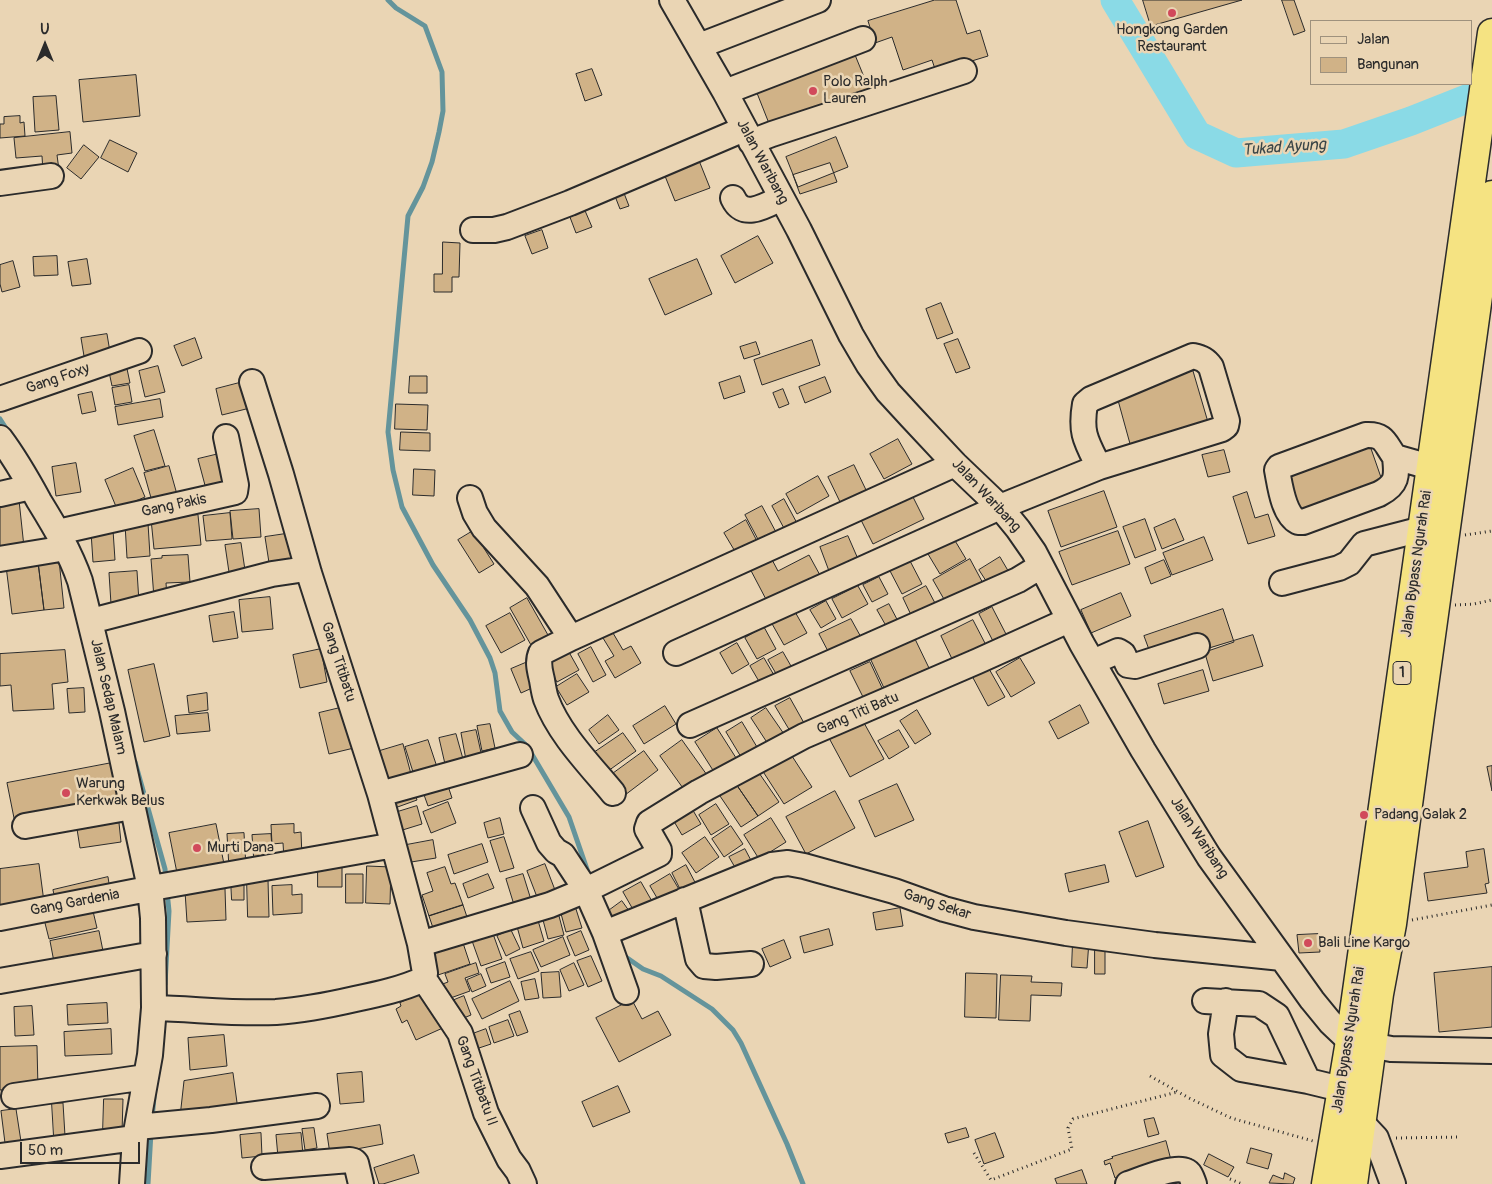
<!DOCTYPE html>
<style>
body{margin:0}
#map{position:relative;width:1492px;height:1184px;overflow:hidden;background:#ead5b4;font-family:Pangolin,sans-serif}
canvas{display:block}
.legend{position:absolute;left:1310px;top:20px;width:162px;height:65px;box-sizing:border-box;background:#ead5b4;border:1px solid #9e917d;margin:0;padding:6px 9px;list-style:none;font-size:15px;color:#2b2b2b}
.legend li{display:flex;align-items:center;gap:10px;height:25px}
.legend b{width:25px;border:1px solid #9e917d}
.north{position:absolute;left:20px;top:20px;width:50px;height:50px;-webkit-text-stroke:4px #ead5b4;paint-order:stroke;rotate:0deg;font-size:14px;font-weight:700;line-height:20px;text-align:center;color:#2b2b2b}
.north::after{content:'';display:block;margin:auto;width:18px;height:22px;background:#2b2b2b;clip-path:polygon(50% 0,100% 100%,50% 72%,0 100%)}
.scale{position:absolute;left:20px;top:1142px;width:120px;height:22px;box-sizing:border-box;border:2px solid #2b2b2b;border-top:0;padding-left:6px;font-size:15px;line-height:18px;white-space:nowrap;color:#2b2b2b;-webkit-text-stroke:4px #ead5b4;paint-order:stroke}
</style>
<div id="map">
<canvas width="1492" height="1184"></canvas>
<ul class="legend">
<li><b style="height:6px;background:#ead5b4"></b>Jalan</li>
<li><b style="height:14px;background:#d0b287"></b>Bangunan</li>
</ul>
<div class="north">U</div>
<div class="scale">50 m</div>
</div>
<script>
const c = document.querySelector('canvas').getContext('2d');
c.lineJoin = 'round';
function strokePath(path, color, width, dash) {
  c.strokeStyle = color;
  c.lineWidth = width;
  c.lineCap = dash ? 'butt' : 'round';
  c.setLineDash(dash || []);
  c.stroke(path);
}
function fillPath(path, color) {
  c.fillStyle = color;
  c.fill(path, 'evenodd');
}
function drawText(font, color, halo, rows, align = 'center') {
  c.font = font + ' Pangolin,sans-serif';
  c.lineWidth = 5;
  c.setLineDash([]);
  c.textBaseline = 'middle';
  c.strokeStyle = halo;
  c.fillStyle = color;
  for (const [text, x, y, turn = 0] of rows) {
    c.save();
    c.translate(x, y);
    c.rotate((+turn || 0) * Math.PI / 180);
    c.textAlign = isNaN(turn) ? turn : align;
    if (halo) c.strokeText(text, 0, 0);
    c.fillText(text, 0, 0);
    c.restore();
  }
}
strokePath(new Path2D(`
 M388,0L396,8L425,26L442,72L443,111L439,132L432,162L423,187L408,216L388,432L393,470L402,507L433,565L470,620L490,658L495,673L500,711L512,732L527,746L569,817L590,878
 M0,419L9,433
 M135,762L165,869L166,880
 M620,953L643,969L661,976L712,1009L733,1030L741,1043L787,1144L803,1184
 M165,984L169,911L167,891
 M152,1119L154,1097
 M148,1184L151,1132`), '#64949b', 5);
strokePath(new Path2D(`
 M1115,0L1197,135L1236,153L1344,144L1411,121L1492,89`), '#8adae6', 29);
const building = new Path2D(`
 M935,0H956L967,34L980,30L988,56L936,72L932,60L903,70L892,37L875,43L868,21Z
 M1143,0H1242L1151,26Z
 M1282,0H1294L1305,31L1294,35Z
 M853,50L871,94L772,131L755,88Z
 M592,69L602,95L585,101L576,74Z
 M136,75L140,116L83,122L79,80Z
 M56,96L59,130L35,132L33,97Z
 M20,116V123L24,122L25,136L0,138V124H4V117Z
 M70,132L72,153L57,155L59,170L43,172L42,156L16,158L14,138Z
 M836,137L848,167L798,187L786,157Z
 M110,140L137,153L128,172L101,158Z
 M84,145L99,157L81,179L67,168Z
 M698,158L710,188L675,201L663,171Z
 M830,163L837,182L800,194L793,175Z
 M622,188L629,206L620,209L613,191Z
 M583,206L592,227L576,233L568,212Z
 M542,230L548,248L532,254L525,236Z
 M758,236L773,263L735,283L721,256Z
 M443,242L460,243L459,277H452V292H434V274H442Z
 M57,256L58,275L34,276L33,257Z
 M87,259L91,284L72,286L68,262Z
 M697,259L712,294L665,315L649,279Z
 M13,261L20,287L2,292L0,284V265Z
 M941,303L953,333L937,339L926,309Z
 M107,334L111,358L85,362L81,338Z
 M195,338L202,358L182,366L174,346Z
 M958,339L970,368L956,373L944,344Z
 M812,340L820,365L762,385L754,360Z
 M756,342L760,354L744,359L740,347Z
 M126,364L130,383L112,386L108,367Z
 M158,366L165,392L145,397L139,371Z
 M1193,371L1210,429L1132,451L1116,393Z
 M410,376H427V393H409Z
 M740,376L745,392L724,399L719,383Z
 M825,377L831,392L805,403L799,387Z
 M247,381L254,407L222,415L216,389Z
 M129,385L132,402L115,405L112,388Z
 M783,389L789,404L779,408L773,393Z
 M92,392L96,411L82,414L78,395Z
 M160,399L163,417L118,425L115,407Z
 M396,404L428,405L427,430L395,429Z
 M154,430L165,466L145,471L134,436Z
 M401,432L430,433V451L400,450Z
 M898,439L912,464L884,479L870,454Z
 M1368,440L1384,486L1301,515L1285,468Z
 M1224,450L1230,472L1208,477L1202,455Z
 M223,453L231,483L206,489L198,459Z
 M76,463L81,492L56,496L52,467Z
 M854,465L867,492L841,504L828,477Z
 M169,466L178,498L153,505L144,473Z
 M133,468L145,497L117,509L105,480Z
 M414,469L435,470L434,496L413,495Z
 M818,476L829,496L797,514L786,494Z
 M910,491L924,519L873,544L859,516Z
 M1104,491L1117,527L1061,547L1048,511Z
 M1247,492L1255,518L1268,514L1275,536L1248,544L1233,497Z
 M784,499L798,525L786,532L772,506Z
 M19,500L24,547L0,550V502Z
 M762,506L777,534L760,543L745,515Z
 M259,509L261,537L233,539L230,511Z
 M230,513L232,539L206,541L203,516Z
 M198,515L201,545L154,549L151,519Z
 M1145,519L1156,550L1135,558L1123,527Z
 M1175,519L1184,540L1162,549L1154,528Z
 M746,520L757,541L736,553L724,533Z
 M148,523L150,556L127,558L125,524Z
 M113,530L115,560L93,562L91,532Z
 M473,531L494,564L479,573L458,540Z
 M1118,531L1130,564L1072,585L1059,552Z
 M292,533L297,565L270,569L265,537Z
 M951,534L966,559L940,574L925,549Z
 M848,536L858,559L829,571L820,547Z
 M1204,537L1213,560L1172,575L1163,553Z
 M241,543L246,577L230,579L225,545Z
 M769,554L778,571L809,555L821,577L769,605L748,565Z
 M188,555L190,582L166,583L167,598H154L151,559L162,558V556Z
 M1000,557L1010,574L990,587L979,570Z
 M909,559L922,584L902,594L889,569Z
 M970,559L985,587L949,608L933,580Z
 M59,560L64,608L44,610L38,562Z
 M1164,560L1171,576L1151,584L1145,568Z
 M38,562L44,610L12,614L6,566Z
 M137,571L139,602L111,604L109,573Z
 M879,577L888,594L872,602L863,585Z
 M858,586L868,604L842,618L832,599Z
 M926,586L936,605L912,617L903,598Z
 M1121,593L1131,616L1091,633L1081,610Z
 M270,597L273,629L242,632L239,600Z
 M527,598L548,635L531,645L510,608Z
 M826,601L836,619L821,628L810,610Z
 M889,604L900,625L889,631L877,610Z
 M992,607L1007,636L994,643L979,614Z
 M1223,609L1234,642L1205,652L1151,655L1144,636Z
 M794,610L807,633L784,645L771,622Z
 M234,612L238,638L213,642L209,616Z
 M510,613L525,640L501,653L486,626Z
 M851,619L862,639L830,655L819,634Z
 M973,620L987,647L954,663L941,636Z
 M764,627L776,649L757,659L745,638Z
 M613,633L623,650L631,646L641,663L615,678L605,661L614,656L603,638Z
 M1253,635L1263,666L1213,681L1204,650Z
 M915,639L929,668L884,688L870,658Z
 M737,643L749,664L732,674L720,653Z
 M565,645L579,670L557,682L543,657Z
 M591,647L606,675L593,682L578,654Z
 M321,649L327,682L300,688L293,655Z
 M65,650L68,682L52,684L54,709L13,711L11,685L0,686V654Z
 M783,652L795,673L781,682L768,660Z
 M764,658L778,682L764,690L750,666Z
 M1020,658L1035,683L1011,697L996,672Z
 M530,661L541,684L521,693L511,669Z
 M870,662L884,692L865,701L850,671Z
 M154,664L170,736L144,742L128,670Z
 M988,667L1005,697L988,706L972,676Z
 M1203,670L1209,691L1164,704L1158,684Z
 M577,674L589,692L567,705L556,687Z
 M84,688L85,712L69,713L67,689Z
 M207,693L208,710L189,713L187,696Z
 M790,698L804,723L790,731L775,706Z
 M1080,705L1089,723L1058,739L1049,722Z
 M665,706L676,724L644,744L633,726Z
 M344,707L354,748L329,754L319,713Z
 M766,708L784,734L768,744L751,718Z
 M917,710L931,734L915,744L900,721Z
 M208,713L210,731L177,734L175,716Z
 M608,715L619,730L599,744L589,730Z
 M863,721L884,759L850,777L829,738Z
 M742,722L757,747L741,757L726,732Z
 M490,724L495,748L482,751L477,726Z
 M717,728L738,761L716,775L695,742Z
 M476,730L482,757L466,760L461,733Z
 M899,730L909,747L889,759L878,741Z
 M623,733L636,751L608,771L595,752Z
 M456,734L463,759L445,764L439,738Z
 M428,740L437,767L414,775L405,747Z
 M682,740L707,775L685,791L660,756Z
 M403,744L411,774L380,782L373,753Z
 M644,751L658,770L625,795L611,775Z
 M790,753L812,787L784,804L762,770Z
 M117,762L125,803L15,823L7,783Z
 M1492,766V791L1487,767Z
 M757,770L779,802L758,816L736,784Z
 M447,783L452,798L428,806L423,792Z
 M736,784L758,816L741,827L720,796Z
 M897,784L914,820L875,837L859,801Z
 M412,786L417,800L392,809L387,795Z
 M835,791L855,828L806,854L786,817Z
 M448,802L456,823L431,833L423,812Z
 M688,802L701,824L682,835L669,813Z
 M716,804L729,824L711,835L699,815Z
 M417,806L422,824L396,832L391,814Z
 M500,818L504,834L488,838L484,823Z
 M771,818L786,842L759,859L744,835Z
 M1148,821L1164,867L1136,877L1119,832Z
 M119,823L121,842L80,848L77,829Z
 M216,824L224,864L177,873L169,833Z
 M294,824V833L301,832L302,858L284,859L283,843L272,844L271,825Z
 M731,826L743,844L724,857L712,839Z
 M244,833L246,867L229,868L227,834Z
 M271,834L273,862L254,863L252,835Z
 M504,837L514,868L500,872L490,841Z
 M705,837L719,857L696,873L682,853Z
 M433,840L436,858L405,863L401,846Z
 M482,844L488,862L454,874L448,855Z
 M745,849L755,868L740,876L729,857Z
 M1484,849L1489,883L1485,884L1487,893L1428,901L1424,873L1468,867L1466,852Z
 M39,864L44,902L0,908V869Z
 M545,864L555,890L537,897L527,871Z
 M318,865H342V887H318Z
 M686,865L698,888L683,895L672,873Z
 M1105,865L1109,882L1069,892L1065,874Z
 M367,866L391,867L390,904L366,903Z
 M445,867L451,884L455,883L463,905L429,916L422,895L433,891L427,873Z
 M346,874H363V903H346Z
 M488,874L494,888L468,898L463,884Z
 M523,874L532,903L515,908L506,879Z
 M670,874L680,891L660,903L650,886Z
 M108,877L110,890L56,903L53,890Z
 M231,880H244V900H232Z
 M247,880H268L269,917H248Z
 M641,882L653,903L635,913L623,892Z
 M292,885V895L302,894V913L273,915L272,886Z
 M225,889L226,920L187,922L185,891Z
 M622,901L632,915L618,925L607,912Z
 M463,905L469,923L435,934L429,916Z
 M575,906L582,928L566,932L560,910Z
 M92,907L97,928L49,939L44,919Z
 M900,908L903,926L876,930L873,913Z
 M559,916L564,935L548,939L543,920Z
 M537,917L544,941L523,948L516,923Z
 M829,929L833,945L804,953L800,937Z
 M511,930L520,949L506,956L497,936Z
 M99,931L103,951L54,962L50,941Z
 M492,931L502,959L481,966L471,938Z
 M581,931L589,950L575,956L567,937Z
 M1318,934L1320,952L1299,953L1297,935Z
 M563,937L570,955L541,967L533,950Z
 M462,940L470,964L438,975L429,952Z
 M784,940L791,958L770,967L762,949Z
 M1073,941H1089L1087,968L1072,967Z
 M1095,942H1105V974H1095Z
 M531,952L539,971L518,979L510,959Z
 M591,956L602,981L588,987L577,961Z
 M505,962L510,977L491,983L486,969Z
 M476,963L479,973L465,978L470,991L445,1000L440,985L448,982L445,974Z
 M574,963L584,985L569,991L560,970Z
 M1492,967V1027L1439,1032L1434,973Z
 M559,972L561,997L543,998L541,973Z
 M966,973L997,974L996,1018L965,1017Z
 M481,974L486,986L472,992L467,980Z
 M1001,975L1032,976L1031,982L1062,983L1061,996L1031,995L1030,1021L999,1020Z
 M535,979L539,998L525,1000L521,982Z
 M510,981L519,1001L482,1019L472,999Z
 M429,990L445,1027L416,1040L407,1020L402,1023L396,1009L401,1006L400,1003Z
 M464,996L471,1015L454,1022L447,1003Z
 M632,1000L642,1019L658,1011L671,1035L619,1062L596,1018Z
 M107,1003L108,1023L68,1025L67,1005Z
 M32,1006L34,1035L15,1036L14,1007Z
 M520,1011L528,1032L517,1036L509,1015Z
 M508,1020L514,1036L494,1043L489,1027Z
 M111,1029L112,1054L65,1056L64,1032Z
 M486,1029L491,1044L473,1050L467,1036Z
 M224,1035L227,1066L190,1070L188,1038Z
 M37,1046L38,1089L0,1090V1047Z
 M362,1072L364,1102L340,1104L337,1074Z
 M233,1073L238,1110L180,1117L184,1081Z
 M618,1086L630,1112L593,1127L582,1102Z
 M104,1099H123L122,1133L103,1132Z
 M52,1103H63L65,1136L54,1137Z
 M16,1109L22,1148L6,1151L1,1111Z
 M1154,1118L1159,1134L1148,1137L1144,1120Z
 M380,1125L383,1144L330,1154L327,1134Z
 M314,1128L317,1148L305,1150L302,1129Z
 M966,1128L969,1137L948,1143L945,1134Z
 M261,1133L262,1156L242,1158L240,1135Z
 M301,1133L303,1155L278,1157L276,1135Z
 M995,1133L1004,1157L984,1164L975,1140Z
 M1166,1141L1171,1160L1115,1178L1110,1163L1105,1165L1104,1161L1113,1158L1112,1157Z
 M1251,1148L1272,1154L1268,1169L1247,1163Z
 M1209,1154L1234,1167L1228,1177L1204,1165Z
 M414,1155L419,1173L383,1184H379L374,1168Z
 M1082,1170L1087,1184H1057L1055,1179Z
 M1285,1173L1295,1178L1293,1184L1269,1183L1273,1175L1283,1179Z`);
fillPath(building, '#d0b287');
strokePath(building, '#2b2b2b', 1);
const minor = new Path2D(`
 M672,0L725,92L799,230L851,335L868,364L888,392L911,417L955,464L1000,507L1018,529L1034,552L1082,644L1143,750L1209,857L1282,958L1312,1000L1330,1022L1350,1041L1391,1049L1492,1051
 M699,46L818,0
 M725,92L863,39
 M751,142L772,134L964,71
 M0,183L51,176
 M733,198C743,220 765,206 781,198
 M473,230H494L507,227L570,203L744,129
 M252,382L281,474L309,573L380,794L420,944L425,973L424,979
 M0,399L139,351
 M0,438C15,458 27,479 39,501C55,527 70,552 80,581L112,711L150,888L153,918L154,1008L150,1055L135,1138L132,1184
 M1395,457C1397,476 1398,484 1379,494L1303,522H1298C1283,514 1280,485 1277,470L1279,467L1366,435C1385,434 1385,444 1395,457L1430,467
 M0,494L31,487
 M470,498L475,513L484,528L537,586L571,638
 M58,532L235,492L236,485L226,437
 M0,559L66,548
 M1282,583L1339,568L1349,563L1364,544L1422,529
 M91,621L272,574L299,570
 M676,653L1000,507L1099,467L1222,429L1226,426L1227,421L1211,367C1206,360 1202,358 1193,356L1091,399L1085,404C1080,433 1086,441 1099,467
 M1093,662L1118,651L1123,654L1128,665L1135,666L1197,646
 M690,725L1018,580L1041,566
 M613,793C589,764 559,734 546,699C544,693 543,686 542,680C540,671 537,662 541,653L571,638L955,464
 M380,794L520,755
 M533,808L549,843L556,851L563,855L586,890L605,933L626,992
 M25,826L132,807
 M685,900L698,959L704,966L716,967L751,964
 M0,918L163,886L383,847
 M605,933L772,865L788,863L804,866L894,891L944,909L974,917L1066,933L1155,945L1282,958
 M420,944L550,905L586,890L659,854V850L647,829L649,823L699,792L804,736L978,661L1069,620
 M424,979L460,1033L486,1113L509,1159L518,1171L524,1184
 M0,981L154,954
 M1205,1001L1259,1004L1277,1016L1308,1081L1341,1089
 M1226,1001L1221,1034L1223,1055L1241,1069L1308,1081
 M154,1008C195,1009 235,1014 276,1012C303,1010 329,1005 355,999C379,994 402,989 424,979
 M14,1096L146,1077
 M1347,1120L1361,1122L1376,1138L1393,1184
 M137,1127L211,1120L317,1106
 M0,1156L135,1138
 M264,1167L350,1160L354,1161L356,1163L361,1184
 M1128,1184C1140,1180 1175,1165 1186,1171C1191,1173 1192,1179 1194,1184`);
const highway = new Path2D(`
 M1326,1184L1350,1041L1492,33
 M1353,1184L1379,994L1392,924L1420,715L1492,195`);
strokePath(minor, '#2b2b2b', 28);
strokePath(highway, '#2b2b2b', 31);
strokePath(new Path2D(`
 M1465,535L1492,531
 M1455,605L1474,604L1492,600
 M1412,920L1492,905
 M1150,1076L1189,1098L1231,1118L1313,1141
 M1396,1138L1460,1137
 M974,1153L991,1180L1072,1149L1068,1128L1073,1119L1177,1092
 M1230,1179L1242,1184`), '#2b2b2b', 3, [1, 4]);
strokePath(minor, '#ead5b4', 24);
strokePath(highway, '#f5e382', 28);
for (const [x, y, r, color] of [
 [1172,13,5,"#d1495b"],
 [813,91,5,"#d1495b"],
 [66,793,5,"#d1495b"],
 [1364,815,5,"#d1495b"],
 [197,848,5,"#d1495b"],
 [1308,943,5,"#d1495b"]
]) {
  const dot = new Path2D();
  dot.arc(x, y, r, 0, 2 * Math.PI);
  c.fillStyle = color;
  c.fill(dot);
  strokePath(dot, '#ead5b4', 2);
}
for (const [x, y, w] of [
 [1402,673,18]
]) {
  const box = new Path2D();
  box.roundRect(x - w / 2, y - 11.5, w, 23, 4);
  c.fillStyle = '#ead5b4';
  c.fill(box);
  strokePath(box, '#2b2b2b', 1);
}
drawText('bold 14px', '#2b2b2b', null, [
 ["1",1402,673]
]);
drawText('15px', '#2b2b2b', '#ead5b4', [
 ["Hongkong Garden",1172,30,"center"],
 ["Restaurant",1172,47,"center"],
 ["Polo Ralph",823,82],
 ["Lauren",823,99],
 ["Warung",76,784],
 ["Kerkwak Belus",76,801],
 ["Padang Galak 2",1374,815],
 ["Murti Dana",207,848],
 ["Bali Line Kargo",1318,943]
], 'left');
drawText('15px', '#2b2b2b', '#ead5b4', [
 ["Jalan Waribang",762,162,62],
 ["Gang Foxy",58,379,-19],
 ["Jalan Waribang",986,496,47],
 ["Gang Pakis",174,506,-12],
 ["Jalan Bypass Ngurah Rai",1417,564,-82],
 ["Gang Titibatu",338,662,72],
 ["Jalan Sedap Malam",108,697,77],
 ["Gang Titi Batu",858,714,-23],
 ["Jalan Waribang",1199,838,57],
 ["Gang Gardenia",75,903,-11],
 ["Gang Sekar",937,905,18],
 ["Jalan Bypass Ngurah Rai",1349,1040,-81],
 ["Gang Titibatu II",476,1081,70]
]);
drawText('italic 16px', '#394547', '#ead5b4', [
 ["Tukad Ayung",1284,148,-4]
]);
</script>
